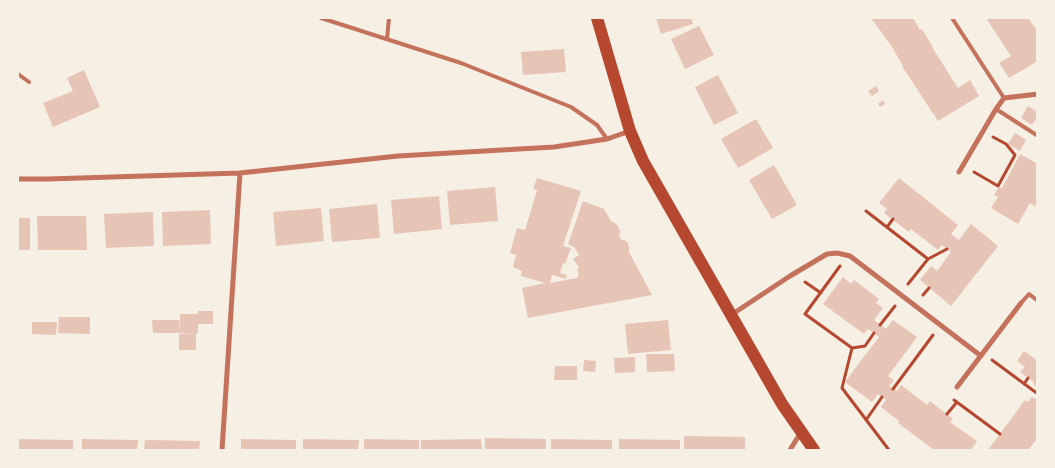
<!DOCTYPE html>
<style>
body{margin:0}
#map{position:relative;width:1055px;height:468px;overflow:hidden;background:#f6efe4;font-family:Figtree,sans-serif}
canvas{display:block}
.frame{position:absolute;inset:0;border:19px solid #f6efe4;pointer-events:none}
</style>
<div id="map">
<canvas width="1055" height="468"></canvas>
<div class="frame"></div>
</div>
<script>
const c = document.querySelector('canvas').getContext('2d');
c.lineJoin = 'round';
function fillPath(path, color) {
  c.fillStyle = color;
  c.fill(path, 'evenodd');
}
function strokePath(path, color, width, dash) {
  c.strokeStyle = color;
  c.lineWidth = width;
  c.lineCap = dash ? 'butt' : 'round';
  c.setLineDash(dash || []);
  c.stroke(path);
}
fillPath(new Path2D(`
 M656,18H691L693,24L661,34Z
 M871,18H913L920,30L922,29L933,47H932L958,88L970,80L979,96L938,121L902,66H903L892,47Z
 M986,18H1028L1038,32V61L1009,78L999,63L1011,56Z
 M699,26L714,55L685,69L671,39Z
 M564,49L566,72L523,75L521,52Z
 M84,70L100,107L53,127L43,103L73,91L67,78Z
 M718,75L738,113L714,125L695,87Z
 M876,86L879,91L872,96L868,91Z
 M883,100L885,104L880,107L878,104Z
 M1028,106L1038,112V116L1032,125L1021,118Z
 M756,119L773,148L738,168L721,139Z
 M1015,133L1026,140L1020,151L1008,144Z
 M1020,154L1038,164V208L1030,203L1018,224L991,208L998,197L994,195L999,187L1002,188Z
 M774,165L797,205L772,219L749,180Z
 M537,178L581,191L563,246L571,248L565,264L563,263L560,273L567,275L566,279L552,275L550,283L577,278L579,274L577,270L579,267L573,259L579,255L574,247L568,244L583,201L604,209L611,221L615,223L618,226L620,231L619,236L622,240H625L628,243L629,247V252L652,295L528,318L522,288L545,283L521,276L522,271L513,267L516,255L510,253L517,228L525,230L537,190L533,189Z
 M899,178L958,225L951,234L959,240L971,224L998,246L951,306L920,280L931,266L937,271L951,252L942,245L938,250L911,229L909,232L884,213L887,209L879,203Z
 M495,187L498,221L450,225L447,191Z
 M439,196L442,229L394,234L391,200Z
 M377,204L380,238L332,242L329,209Z
 M321,208L324,241L276,246L273,212Z
 M210,210L211,244L163,246L162,212Z
 M153,212L154,246L106,248L104,214Z
 M37,216H86L87,250H38Z
 M18,218H30V250H18Z
 M843,277L851,284L854,280L879,299L876,303L883,308L874,320L886,329L893,320L917,337L888,376L894,380L889,386L897,391L901,385L927,405L930,401L953,419L950,422L977,441L971,450H934L898,423L899,421L881,407L886,400L878,394L872,402L845,382L879,337L868,329L864,334L823,304Z
 M198,311H213V324H198V333H180V314H198Z
 M59,317H90V334L58,333Z
 M152,320H179L180,333H153Z
 M668,320L671,350L628,354L625,324Z
 M32,322H57L56,335L32,334Z
 M196,333V350H179V334Z
 M1024,351L1038,361V388L1033,384L1034,382L1020,372L1025,367L1017,361Z
 M646,354H674L675,371L647,372Z
 M635,357V372L615,373L614,358Z
 M584,360L596,361L595,372L583,371Z
 M555,366H577V380H554Z
 M1038,396V438L1028,450H988L1025,400L1028,402L1032,397L1035,399Z
 M684,436L745,437V450H684Z
 M485,438L546,439V450H485Z
 M18,439L73,440V450H18Z
 M82,439L138,440L137,450H82Z
 M241,439L296,440V450H241Z
 M303,439L359,440L358,450H303Z
 M364,439L419,440V450H364Z
 M481,439L482,450H421V440Z
 M551,439L612,440V450H551Z
 M619,439L680,440V450H619Z
 M145,440L200,441L199,450H144Z`), '#e6c5b7');
strokePath(new Path2D(`
 M974,172L998,186L1015,155L1006,144L993,137
 M866,211L928,259
 M887,227L893,219
 M840,266L805,314L852,348L865,346L874,333
 M805,282L821,293
 M908,284L928,259L947,249
 M923,295L929,288
 M880,325L895,306
 M852,348L842,388L889,450
 M992,360L1038,394
 M1024,384L1028,378
 M893,389L933,335
 M954,400L1000,434
 M947,414L957,402
 M866,420L882,397`), '#b5482f', 3);
strokePath(new Path2D(`
 M321,18L461,63L571,107L597,125L607,139
 M952,18L1004,98
 M387,39L389,18
 M18,74L29,82
 M996,109L1038,136
 M1021,303L1029,294L1038,301`), '#c5725c', 4);
strokePath(new Path2D(`
 M959,172L996,109L1004,98L1038,94
 M18,179H48L240,173L398,156L554,147L607,139L630,131
 M731,315L790,276L827,254L837,253L850,256L981,356
 M957,387L1021,303
 M222,450L240,173
 M790,450L801,432`), '#c5725c', 5);
strokePath(new Path2D(`
 M597,18L630,131L643,161L782,404L814,450`), '#b5482f', 12);
</script>
